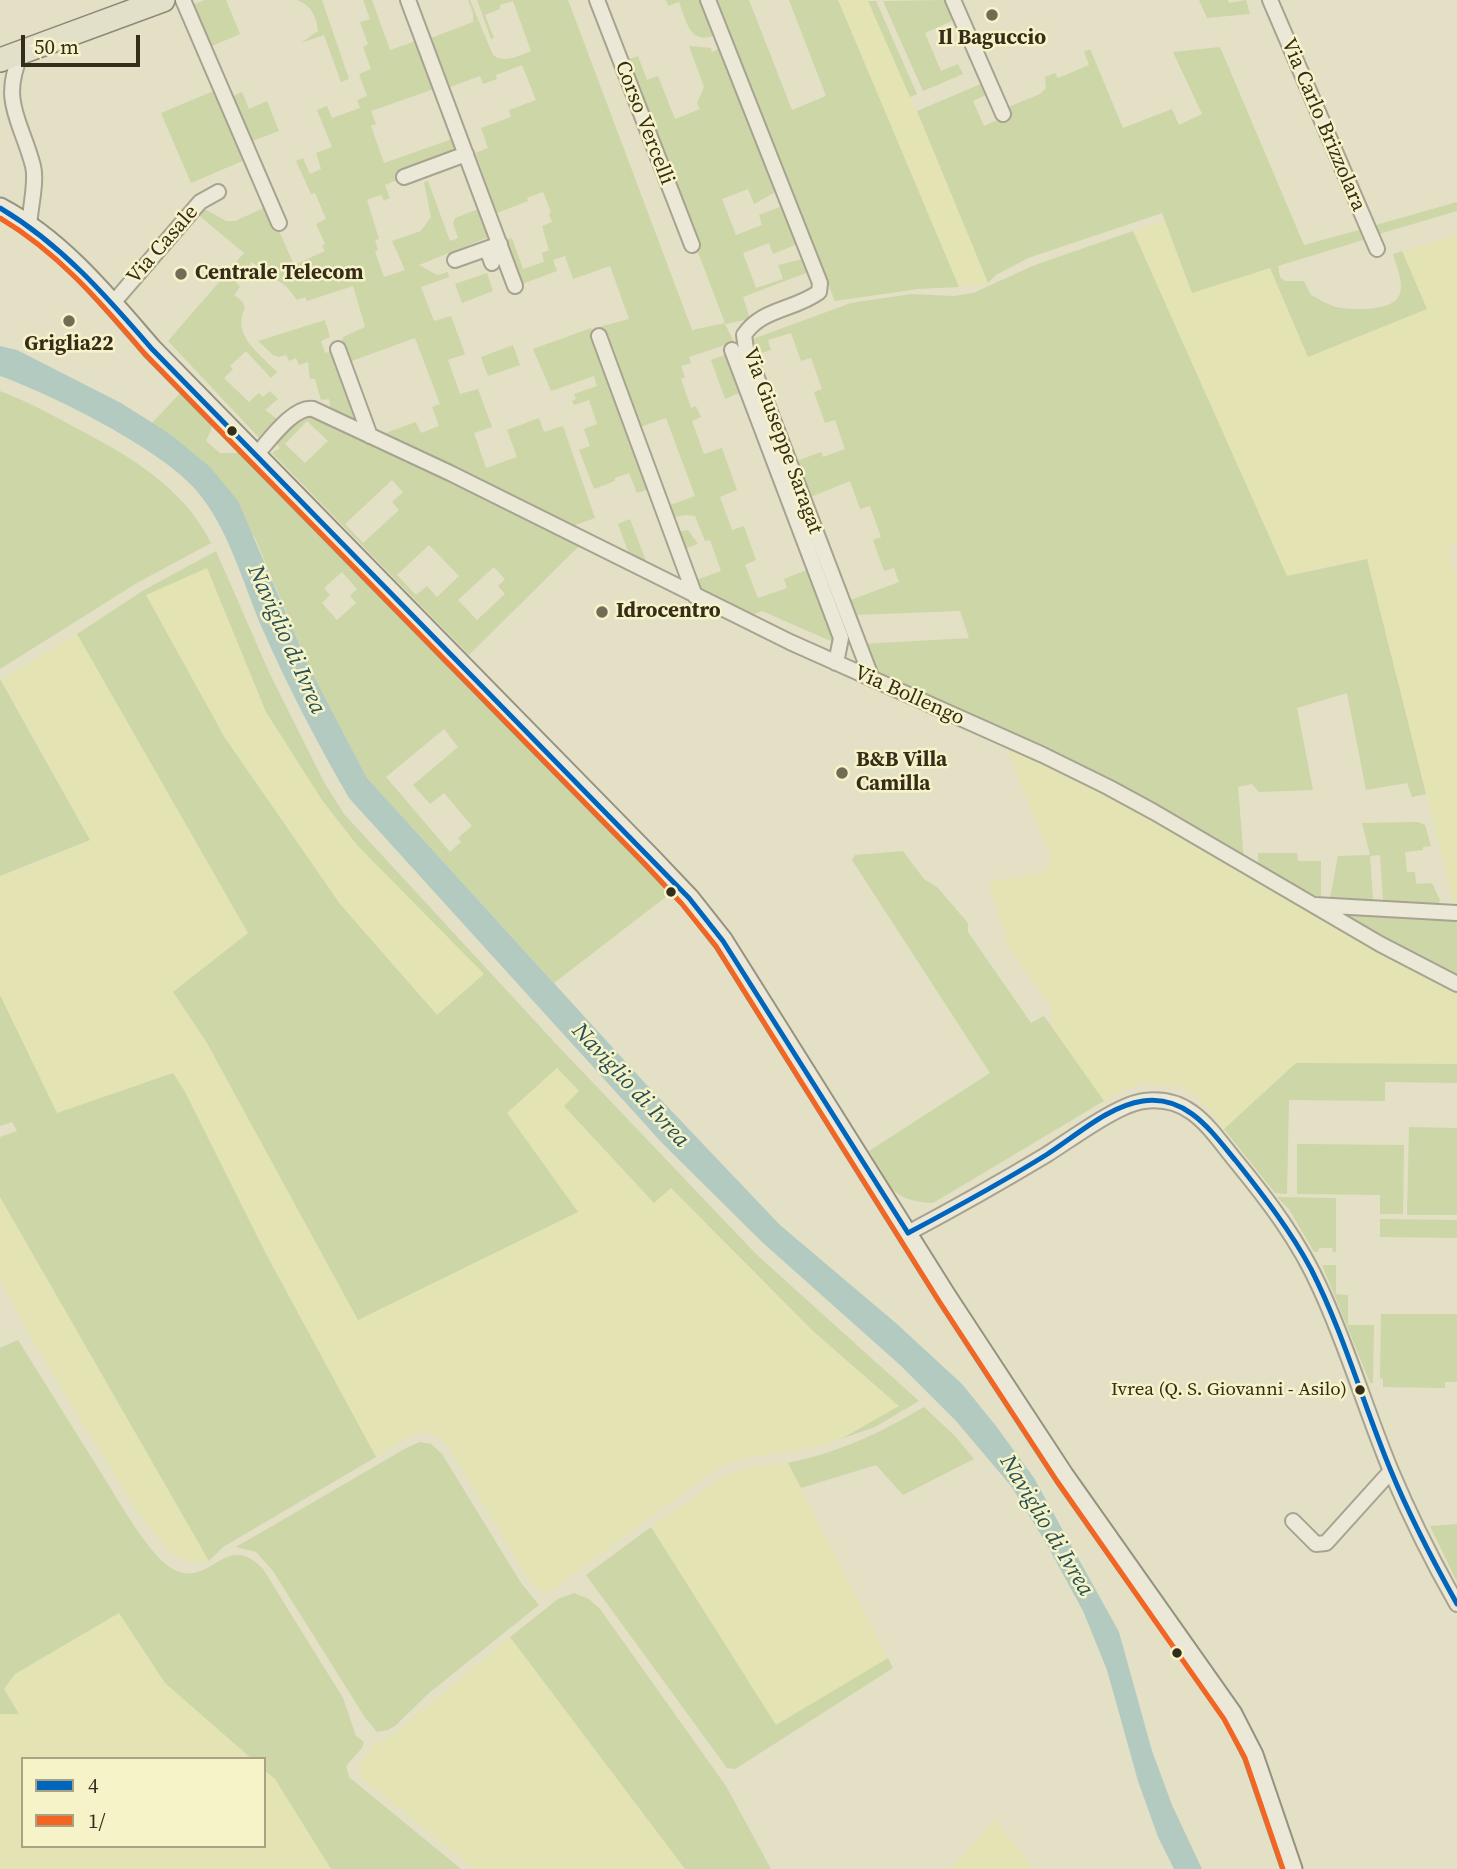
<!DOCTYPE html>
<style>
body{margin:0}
#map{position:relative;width:1457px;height:1869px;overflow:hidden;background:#e3e0c6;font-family:"Source Serif 4",serif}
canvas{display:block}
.legend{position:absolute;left:21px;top:1757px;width:245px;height:91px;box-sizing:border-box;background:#f7f3c9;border:2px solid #a9a383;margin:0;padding:9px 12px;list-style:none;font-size:21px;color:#352c19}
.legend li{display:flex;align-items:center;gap:14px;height:35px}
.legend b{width:35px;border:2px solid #a9a383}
.scale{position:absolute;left:21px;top:35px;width:119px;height:32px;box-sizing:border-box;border:4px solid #352c19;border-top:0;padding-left:9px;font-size:21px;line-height:24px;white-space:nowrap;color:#352c19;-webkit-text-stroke:5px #f7f3c9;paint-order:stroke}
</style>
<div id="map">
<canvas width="1457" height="1869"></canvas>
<ul class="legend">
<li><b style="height:9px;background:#0065bd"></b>4</li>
<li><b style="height:9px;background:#f26522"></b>1/</li>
</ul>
<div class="scale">50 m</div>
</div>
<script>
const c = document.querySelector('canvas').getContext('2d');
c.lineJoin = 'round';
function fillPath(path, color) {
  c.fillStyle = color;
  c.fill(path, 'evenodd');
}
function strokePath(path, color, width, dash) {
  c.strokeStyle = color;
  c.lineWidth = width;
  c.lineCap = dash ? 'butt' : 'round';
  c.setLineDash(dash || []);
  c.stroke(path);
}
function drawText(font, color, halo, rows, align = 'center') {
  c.font = font + ' "Source Serif 4",serif';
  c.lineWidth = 5;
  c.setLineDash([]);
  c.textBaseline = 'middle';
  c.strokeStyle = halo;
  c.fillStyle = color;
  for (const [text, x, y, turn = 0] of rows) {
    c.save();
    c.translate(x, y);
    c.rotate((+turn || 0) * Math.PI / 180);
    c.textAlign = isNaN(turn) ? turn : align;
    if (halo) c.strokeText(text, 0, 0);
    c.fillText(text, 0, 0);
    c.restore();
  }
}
fillPath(new Path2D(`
 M838,0H870L868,2L937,157L988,283L959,287Z
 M1165,221L1192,293L1270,268L1308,357L1427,309L1402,251L1457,235V544L1448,547L1457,580V908H1455L1367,560L1317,568L1287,577L1133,231Z
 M208,568L266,712L333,816L357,845L484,974L437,1015L340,904L225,738L145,594Z
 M77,634L248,933L173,992L207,1043L578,1212L506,1113L557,1067L579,1091L564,1106L654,1202L670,1188L814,1332L899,1406L841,1439L813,1448L745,1458L726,1464L704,1478L548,1593L541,1592L531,1583L450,1449L437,1436L424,1432L413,1434L376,1457L265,1252L184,1090L57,1114L0,995V876L33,865L90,839L1,679Z
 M1011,748L1119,798L1202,845L1254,880L1457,988V1064L1285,1072L1224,1129L1199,1098L1179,1086L1141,1084L1125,1089L1104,1101L1052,1028L1051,1007L1006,944L1004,930L988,882L1040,873L1050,863V856L1008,752Z
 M0,1197L209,1561L190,1562L169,1552L134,1507L29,1335L0,1278Z
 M788,1463L888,1658L776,1725L651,1527L725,1475L753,1466Z
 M119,1613L165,1683L252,1759H23V1846H264V1770L275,1779L331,1869H0V1714H18L4,1689L15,1674Z
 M510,1637L685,1869H474L361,1778L359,1774L360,1764L376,1742L388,1739Z
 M995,1819L1034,1869H951Z`), '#e4e3b4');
fillPath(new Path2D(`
 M205,0H226L240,34L207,48L189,6Z
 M297,0H322L349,79L341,82L324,35L301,43L318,31C316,16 312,6 297,0Z
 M363,0H372L390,50L416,41L434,89L371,111L376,124L371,126L384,163L452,139L458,155L385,185L390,198L384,201L381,195L367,200L379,239L375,240L378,250L375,252L384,277L405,270L392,241L421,231L431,217L424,182L428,181L450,241L458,238L453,223L455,218L481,208L491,236L419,265L437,275L448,272L449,277L421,287L434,321L451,316L465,354L448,360L460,394L478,389L492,427L474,433L486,468L517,457L507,430L539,418L544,432L563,426L595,518L570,527L380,435L416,422L421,433L439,426L432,407L440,404L415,338L349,362L342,344L343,337L365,327L353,286L307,301L305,297L297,300L287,287L252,262L236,282L240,287L234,295L242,301L245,308C231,335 260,354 277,372L271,378L246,351L230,366L233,369L224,378L249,402L259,393L263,397L270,391L278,399L265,410L277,419L276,428L264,443L168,341L244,253L196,213L201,207L226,221H235L268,206L294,265L325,251L322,246L325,244L316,224L326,219L315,193L311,194L296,161L303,158L310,174L321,169L316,153L332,147L317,110L327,106L332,118L360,108L357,100L367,96L359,74L371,69L363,47L368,44L360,22L370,19Z
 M468,0H470L493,55C505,64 518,56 531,51L513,1L500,5V9L485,15L494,38L491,39L477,0H568L692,330L725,323L625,61L638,56L647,80L658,76L675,119L700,109L697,103L704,87L689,46L711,48L712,52L721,48L779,190L754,204L748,189L722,199L736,235L762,225L759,215L785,205L800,243L773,254L769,243L743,253L756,288L783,279L778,265L806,258L811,271L743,297L750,319L725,324L734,342L689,357L691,363L681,366L685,377L681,379L691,408L696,406L701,417L692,421L704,454L722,448L737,490L720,497L732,530L744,526L756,560L745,565L758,598L787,588L784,579L809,569L834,633L833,642L762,611L749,616L697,594L675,532L688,530L698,544L684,549L696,580L721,571L710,540L705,541L695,516L686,515L670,518L665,507L695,496L666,418L637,428L602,335L599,327L629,319L610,266L573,279L565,256L553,260L557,271L522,284L506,240L512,238L523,269L544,262L542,253L549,250L542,226L552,222L549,214L551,212L543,192L527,198L528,201L497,213L475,153L488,148L481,128L511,117L509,110L536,100L522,65L496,75L497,79L483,84L480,76L450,87L431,38L473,22V13Z
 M666,0H701L716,35C690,46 686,21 679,2L668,6Z
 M713,0H749L792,110L826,96L789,0H838L959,287L918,289L835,301Z
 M947,0L972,58L969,60L967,55L969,54L954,20L925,33L941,71L958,64L963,74L923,91L883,1Z
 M1199,0H1228L1229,3L1246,0L1250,14L1207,18Z
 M868,1H876L917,94L910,97Z
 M1220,47L1304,245L1359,230L1363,240L1278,266L1280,277L1285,281H1304L1311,295C1319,299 1327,304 1336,307C1350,310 1391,312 1399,296C1405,284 1396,266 1393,254L1402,251L1427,309L1308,357L1270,268L1192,293L1162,213L1028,258L996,275L988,283L917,111L983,83L988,94L973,101L984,126L1009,115L1006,108L1040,94L1046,88L1045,77L1055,73L1058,78L1089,65L1084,52L1090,49L1123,128L1172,109L1179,125L1202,114L1173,52Z
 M216,90L247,159L191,183L161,113Z
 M242,92L249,109L267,101L279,131L247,143L229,98Z
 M1457,202V211L1379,234L1376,225Z
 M1133,231L1287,576L1367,559L1426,794L1412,797L1407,783L1366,790L1347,693L1297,708L1313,790L1259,792L1252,784L1238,787L1244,860L874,676L861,644L969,638L960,611L854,615L848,601L899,582L894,568L884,571L873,540L881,537L870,506L860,509L850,481L808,498L794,462L821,452L823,457L845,449L835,420L825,423L814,392L822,389L811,358L801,361L791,333L768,340L771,350L755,355L750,340L851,303L911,294L954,296L973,293L1035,265Z
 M487,273L493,291L462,303L455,284Z
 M325,320L330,337L321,341L325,353L335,350L363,428L331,412L329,399L321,400L315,379H310L308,362L299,365L296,358L289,361L286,355L279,357L273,355L258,341Z
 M591,328L652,488L637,493L629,473L615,478V481L594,489L579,450L590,446L584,429L597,424L589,400L574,405L572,401L576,399L574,394L597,386L594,376L551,391L533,349Z
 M513,345L520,365L488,376L481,357Z
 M727,354L742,392L725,399L711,360Z
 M183,390L207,413L212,427L206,441L220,453H244L671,893L554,983L367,778L310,669L255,538L170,434L152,423ZM342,572L357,589L350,596L356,603L337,620L322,603L330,595L324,588ZM444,729L458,747L413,785L430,804L444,793L472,826L458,838L461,842L450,852L386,777Z
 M0,391C27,401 52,415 78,429C131,457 183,487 211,543L137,583L0,669Z
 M312,412L581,544L469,655L272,453L280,448L276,443L297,421ZM307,421L328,441L305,463L285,444ZM392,480L403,492L392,502L399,510L363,543L345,524ZM429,545L459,576L437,597L427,586L416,595L397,575ZM494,567L505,579L498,586L505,594L477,620L458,600Z
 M630,519L649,569L631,559L618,524Z
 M216,551L269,672L324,782L344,814L558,1046L757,1255L919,1401L875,1427L841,1439L899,1406L814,1332L671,1188L654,1203L564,1106L579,1091L557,1068L507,1113L578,1212L358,1320L207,1043L173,992L248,933L77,634L144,590ZM207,568L266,712L322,800L357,845L484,974L437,1015L340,904L225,738L146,595Z
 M0,679L90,840L0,876Z
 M1418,822L1425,825L1431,846L1423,847V850L1405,852L1407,872H1415L1416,884L1432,883L1440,900L1438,905L1383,901L1380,855L1370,856L1373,900L1330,898L1338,856L1370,855L1362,823Z
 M903,851L924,879L937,887L968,923V932L1031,1023L1044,1016L1104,1101L933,1203C890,1201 888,1184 869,1151L990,1073L852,860L855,855Z
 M1258,853H1297L1298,861H1321V898L1258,866Z
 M1338,910L1457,918V978L1336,915Z
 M0,995L57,1113L173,1073L184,1090L265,1252L376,1457L223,1547L209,1561L0,1197V1137L17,1131L12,1122L0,1126Z
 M1296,1063L1457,1064V1083L1385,1082V1101L1289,1100L1287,1194L1275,1193L1224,1129Z
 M1409,1127L1457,1128V1215H1407Z
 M1297,1144L1404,1145L1403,1214H1380V1195L1297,1194Z
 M1277,1197L1336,1198V1252H1333L1332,1248H1319L1318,1252H1314L1289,1209Z
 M1380,1219L1457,1220V1238L1380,1237Z
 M1322,1265H1336V1294L1348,1295V1325H1374L1373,1383H1370Z
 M1381,1314H1457V1382H1445V1388L1383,1387V1379L1380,1378Z
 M18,1340C48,1388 78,1436 108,1484C122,1507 147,1550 168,1566C209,1595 224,1527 263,1569L343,1698L356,1736L364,1742L362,1748L346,1766L349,1777L461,1869H331L275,1779L264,1770V1759H252L165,1683L119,1613L15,1674L4,1689L19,1714H0V1348Z
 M924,1407L955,1436L974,1459L903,1495L876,1465L801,1488L788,1463C840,1452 878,1434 924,1407Z
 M420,1442L431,1444L442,1454L521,1583L539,1605L429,1693L395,1726L388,1730L377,1732L366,1719L273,1571L256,1552L236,1547L408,1447Z
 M1457,1524V1582L1430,1526Z
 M651,1527L776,1725L888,1658L893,1668L743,1764L735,1769L727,1768L586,1575Z
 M574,1593L589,1599L600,1609L726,1786L771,1869H685L510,1637L558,1599Z`), '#ccd6a7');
fillPath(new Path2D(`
 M0,346L17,350L121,403L170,434L210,467L238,501L310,669L367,778L644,1082L780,1225L897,1324L962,1384L996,1426L1034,1478L1119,1632L1152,1751L1172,1805L1202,1869H1174L1158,1837L1138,1781L1107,1670L1083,1611L1046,1543L1011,1486L956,1421L900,1365L762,1242L663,1144L349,798C317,743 288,687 262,628C243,583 228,527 196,490C161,449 51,394 0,376Z`), '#b3cac0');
const street = new Path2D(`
 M183,0L279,223
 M408,0L515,286
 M597,0L692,245
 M708,0L820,283L819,292C795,310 762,308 744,335L746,349L872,679
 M953,0L1003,114
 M1270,0L1377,249
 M21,54C0,102 21,120 33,166C37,181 30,209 29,226
 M404,177L466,154
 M487,249L492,263
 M455,260L500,244
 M113,303L200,202L218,192
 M599,336L695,596
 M338,349L370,436
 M732,350L841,638L836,663
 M256,455C269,441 293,406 313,409L450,473L790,642L1043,755L1108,787L1154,812L1380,944L1457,984
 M1315,905L1457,913
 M908,1233C955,1208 1001,1182 1046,1155C1070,1140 1118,1104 1144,1101C1190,1095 1209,1128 1235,1160C1268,1200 1299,1241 1320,1288C1348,1348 1366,1411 1391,1471C1410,1516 1433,1562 1457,1604
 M1293,1521L1316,1544L1326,1543L1391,1471`);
const secondary = new Path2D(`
 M0,208C62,241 107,297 152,349L651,858L689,898L723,941L946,1296L1064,1476L1232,1714L1253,1755L1292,1869`);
const primary = new Path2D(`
 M0,60L163,0`);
strokePath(street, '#a7a390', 18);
strokePath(secondary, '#979280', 23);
strokePath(primary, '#8d8877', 26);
strokePath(street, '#ebe8d8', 14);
strokePath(secondary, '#ebe8d8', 19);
strokePath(primary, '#e3e0c9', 23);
strokePath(new Path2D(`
 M0,208C61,244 106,296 152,349L689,898L723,941L908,1233
 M908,1233C955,1208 1001,1183 1046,1155C1076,1136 1108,1106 1143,1101C1187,1095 1211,1131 1236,1161C1263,1195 1290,1230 1311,1269C1344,1334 1363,1404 1391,1471C1410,1517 1433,1561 1457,1604`), '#0065bd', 5);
strokePath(new Path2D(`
 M0,218C59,253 102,304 146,355L645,864L682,904L716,946L939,1301L1057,1481L1224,1719L1245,1758L1283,1869`), '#f26522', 5);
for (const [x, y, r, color] of [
 [992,15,7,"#726b56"],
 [181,274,7,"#726b56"],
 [69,321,7,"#726b56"],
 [232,431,6,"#352c19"],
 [602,612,7,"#726b56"],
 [842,773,7,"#726b56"],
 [671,892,6,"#352c19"],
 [1360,1390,6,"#352c19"],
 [1177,1653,6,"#352c19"]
]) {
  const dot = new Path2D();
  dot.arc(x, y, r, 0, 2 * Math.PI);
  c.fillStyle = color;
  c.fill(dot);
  strokePath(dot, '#f7f3c9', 2.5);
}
drawText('19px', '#352c19', '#f7f3c9', [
 ["Ivrea (Q. S. Giovanni - Asilo)",1347,1390]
], 'right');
drawText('bold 21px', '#352c19', '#f7f3c9', [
 ["Il Baguccio",992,39,"center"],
 ["Centrale Telecom",195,274],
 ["Griglia22",69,345,"center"],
 ["Idrocentro",616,612],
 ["B&B Villa",856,761],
 ["Camilla",856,785]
], 'left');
drawText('21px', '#352c19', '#f7f3c9', [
 ["Corso Vercelli",644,123,69],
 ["Via Carlo Brizzolara",1323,125,67],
 ["Via Casale",163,245,-49],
 ["Via Giuseppe Saragat",782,441,70],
 ["Via Bollengo",909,696,24]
]);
drawText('italic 23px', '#275056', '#f7f3c9', [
 ["Naviglio di Ivrea",286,640,66],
 ["Naviglio di Ivrea",630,1086,47],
 ["Naviglio di Ivrea",1046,1526,59]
]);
</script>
